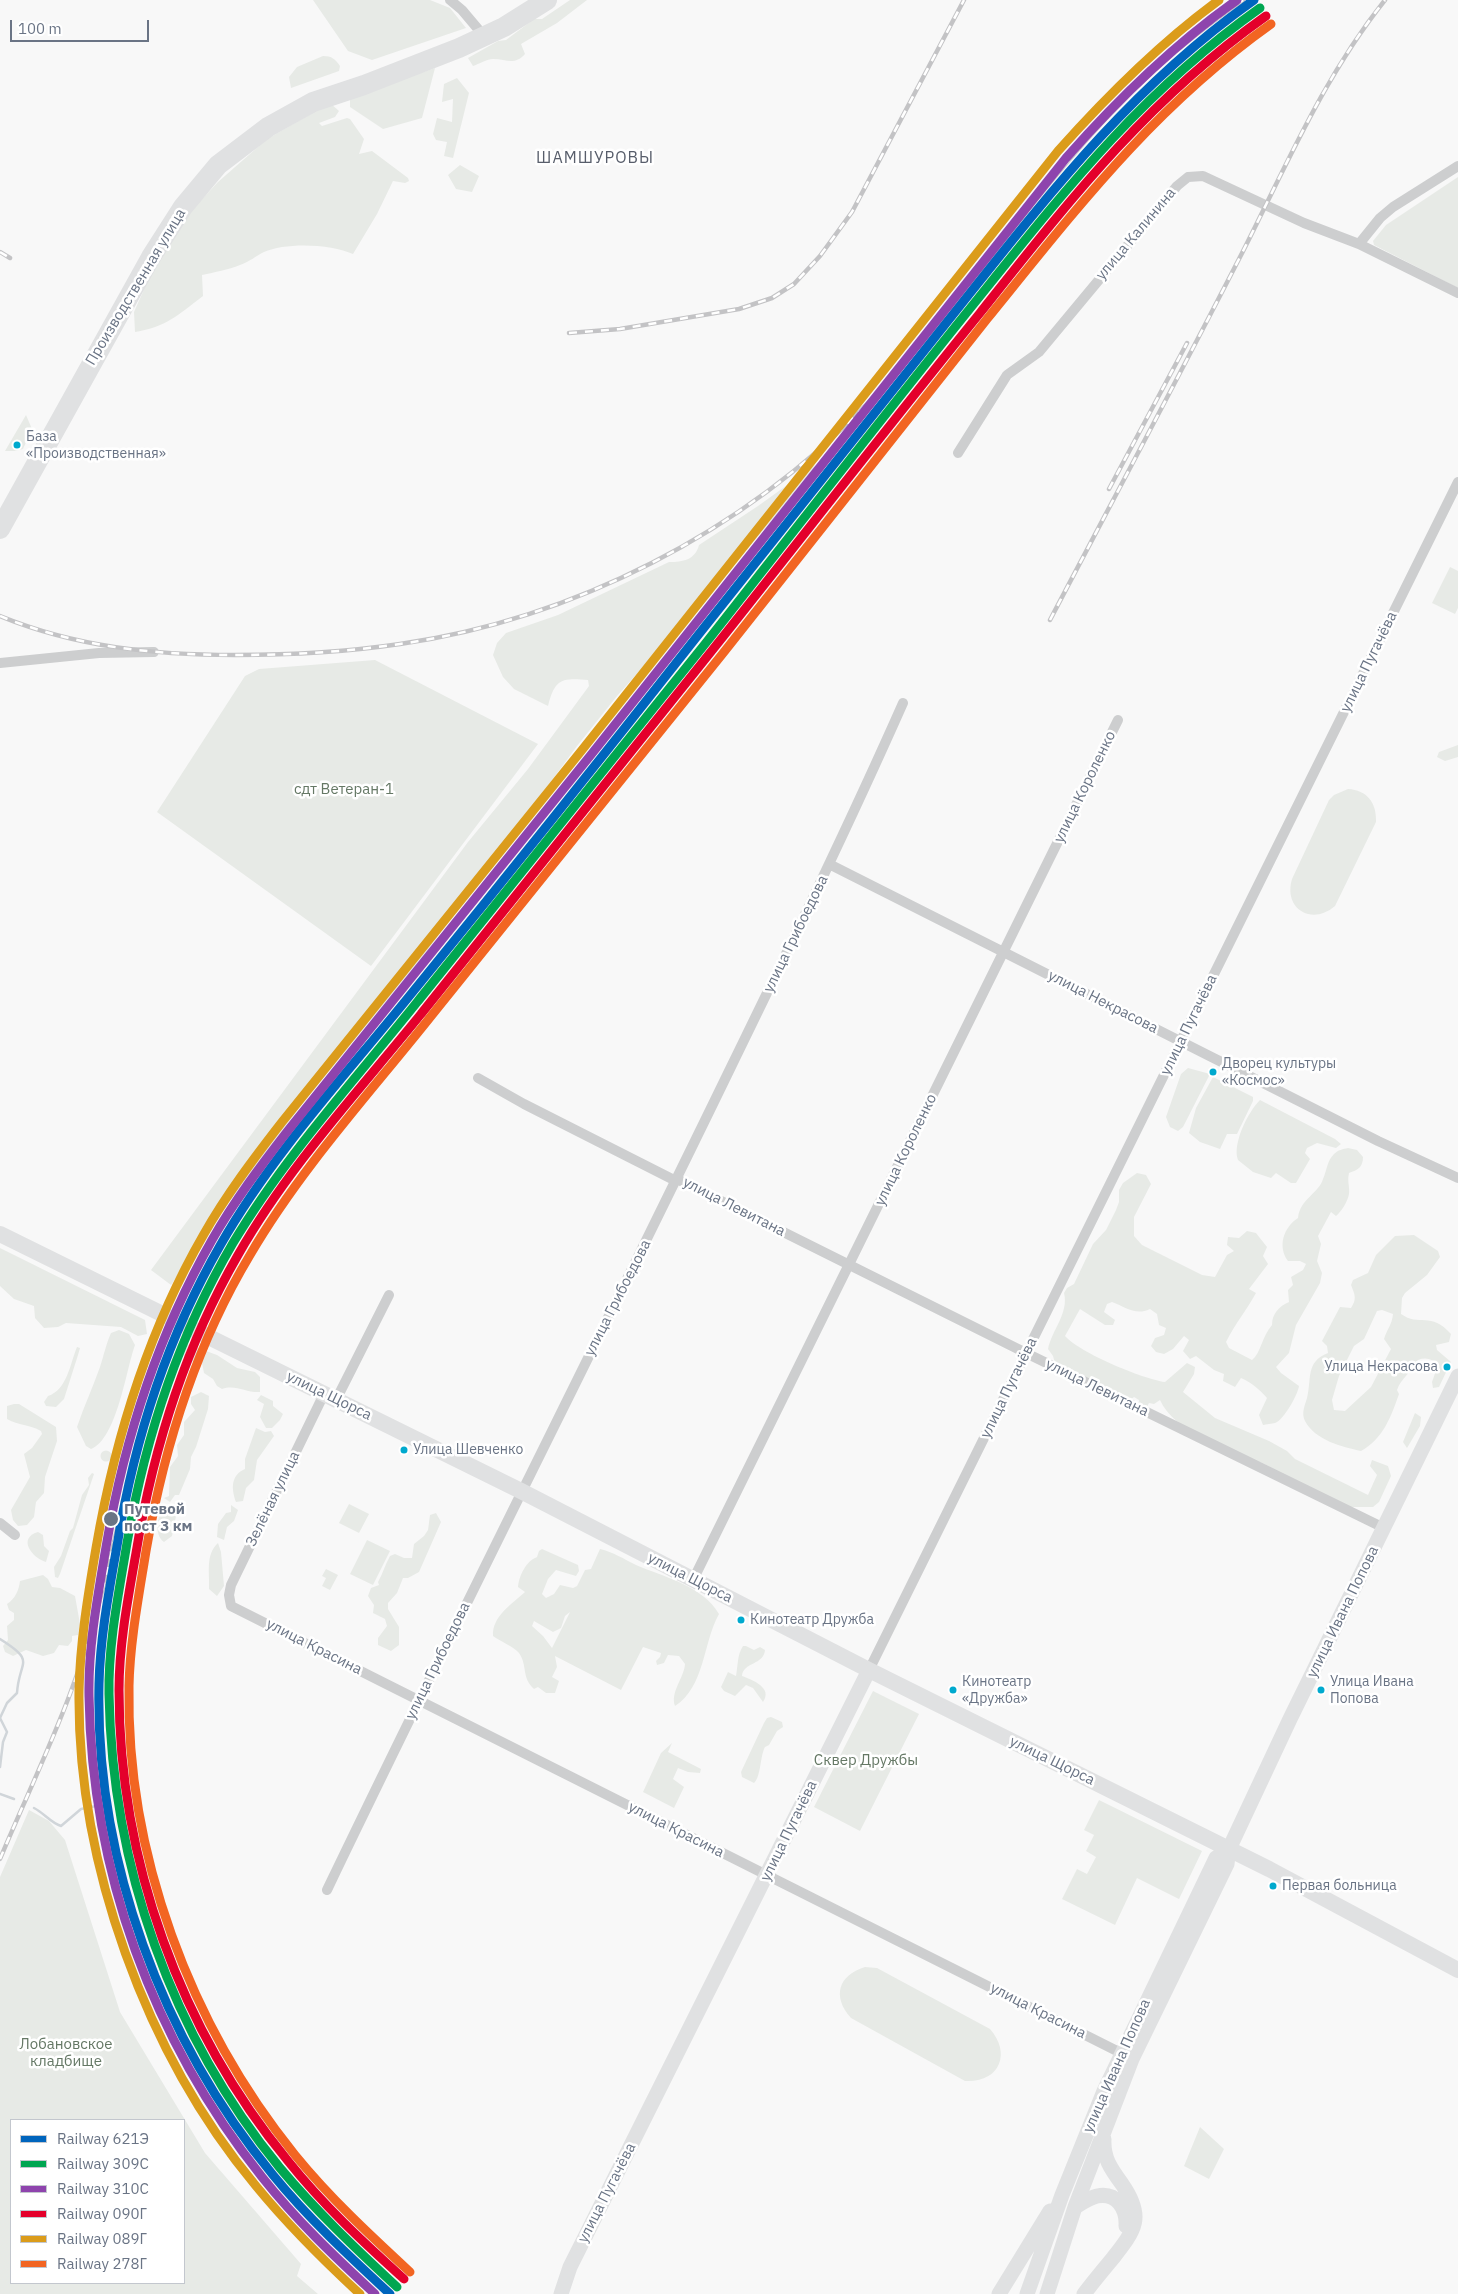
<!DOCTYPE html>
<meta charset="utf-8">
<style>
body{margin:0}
#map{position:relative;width:1458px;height:2294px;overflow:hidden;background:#f8f8f8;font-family:"IBM Plex Sans",sans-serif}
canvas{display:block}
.legend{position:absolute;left:10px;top:2119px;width:175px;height:165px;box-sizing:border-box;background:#fff;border:1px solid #c3c7ce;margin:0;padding:6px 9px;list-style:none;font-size:15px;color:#6a7485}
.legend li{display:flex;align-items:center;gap:10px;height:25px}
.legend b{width:25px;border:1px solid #c3c7ce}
.scale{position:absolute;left:10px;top:20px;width:139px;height:22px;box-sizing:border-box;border:2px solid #6a7485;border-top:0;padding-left:6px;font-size:15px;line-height:18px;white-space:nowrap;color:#6a7485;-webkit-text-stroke:4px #fff;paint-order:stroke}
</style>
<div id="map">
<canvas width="1458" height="2294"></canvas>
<ul class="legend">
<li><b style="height:6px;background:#0065bd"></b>Railway 621Э</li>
<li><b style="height:6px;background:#00a651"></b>Railway 309С</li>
<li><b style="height:6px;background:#8e44ad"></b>Railway 310С</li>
<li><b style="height:6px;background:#e4002b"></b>Railway 090Г</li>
<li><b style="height:6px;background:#db9c1b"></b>Railway 089Г</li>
<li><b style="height:6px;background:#f26522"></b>Railway 278Г</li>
</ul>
<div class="scale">100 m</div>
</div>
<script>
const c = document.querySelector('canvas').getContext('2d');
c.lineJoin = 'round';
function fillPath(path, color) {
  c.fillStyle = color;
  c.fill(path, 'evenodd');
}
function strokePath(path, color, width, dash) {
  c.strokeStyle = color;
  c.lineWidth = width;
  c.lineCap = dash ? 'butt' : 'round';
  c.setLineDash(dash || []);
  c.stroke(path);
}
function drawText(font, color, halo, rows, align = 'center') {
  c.font = font + ' "IBM Plex Sans",sans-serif';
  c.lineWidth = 5;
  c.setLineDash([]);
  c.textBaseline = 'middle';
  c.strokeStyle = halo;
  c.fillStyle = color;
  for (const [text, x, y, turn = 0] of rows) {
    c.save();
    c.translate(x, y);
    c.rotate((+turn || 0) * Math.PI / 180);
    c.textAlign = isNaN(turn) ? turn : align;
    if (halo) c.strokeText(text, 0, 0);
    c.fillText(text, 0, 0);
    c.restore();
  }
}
fillPath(new Path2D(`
 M313,0H430L450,8L466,28L372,60L348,51Z
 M570,0H587L557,23L521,44L525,54C514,66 507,59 493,59C487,59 479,64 473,66L468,58L498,41L506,40L534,19H542Z
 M323,56C332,56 335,59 340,66L339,71L291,88L289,77L297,67Z
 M435,68L422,118L383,129L350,107V97Z
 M457,78L469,93L453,158L444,156L447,142L436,140L433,134L437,118L452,122L453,99L442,102L444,84Z
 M330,103L339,111L335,117L319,123L322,126L347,118L350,119L364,139L359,154L372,151L408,178L409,181L405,183L393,181L377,214L353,254C332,244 286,242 264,252C256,256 249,262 240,265C228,270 215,272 202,275L203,296C178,315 166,327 135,332L134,312L142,294L154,268L191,211L218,182L267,139Z
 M460,165L479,176L472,192L456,189L448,175Z
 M1458,177V288L1374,245L1373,241L1386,225Z
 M26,415L32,429L23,449L16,451H5Z
 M815,465L814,471L713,589L617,696L577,746L427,951L299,1108L195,1248L171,1285L151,1270L468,842L528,769L589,686L588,680C561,678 555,679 548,706L514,689L503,677L493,655L497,643L506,633L558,615L669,562C683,562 695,560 699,545L758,506Z
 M1450,567L1458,571V608L1455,614L1432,603Z
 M375,660L538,744L371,966L157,812L245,676L259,669Z
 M1458,745V757L1445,761L1437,757L1439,752Z
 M1348,789C1367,790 1377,803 1376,822L1335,906C1312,926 1283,909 1292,879L1329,800L1334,795Z
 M1188,1068L1210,1074L1183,1127L1178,1131L1170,1127L1166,1117L1181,1074Z
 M1213,1077L1253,1097V1101L1237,1134H1227L1220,1149L1200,1142L1189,1133L1196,1108Z
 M1260,1100L1335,1139L1341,1144L1336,1148L1317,1143L1307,1148L1305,1153L1310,1159L1296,1183H1291L1276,1173L1271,1178L1253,1172L1238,1160C1232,1144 1248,1112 1260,1100Z
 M1348,1148L1357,1150L1363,1157C1363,1167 1358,1170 1349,1173C1347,1182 1350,1187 1349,1194C1348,1201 1341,1212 1336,1216L1331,1212L1318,1236L1321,1244L1317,1261L1322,1273L1320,1283L1296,1325L1289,1353L1276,1367L1281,1373L1299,1386C1298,1394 1284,1420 1275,1423C1272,1424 1266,1424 1263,1425L1259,1415L1267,1398C1260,1390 1251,1382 1241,1378L1235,1387L1223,1381L1224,1374L1214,1370L1196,1356L1190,1359L1183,1351L1189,1340L1184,1336L1173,1349L1164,1354L1156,1352L1151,1346L1155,1338L1164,1335L1166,1328L1159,1325L1157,1314L1150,1309C1135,1316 1126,1307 1112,1302L1107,1304L1104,1312L1115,1320L1113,1325H1105L1080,1309L1065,1336C1080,1353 1143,1379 1165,1382L1187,1363L1195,1367L1194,1374L1183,1392L1215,1418L1269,1441L1287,1451L1295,1459L1368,1495L1377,1475L1370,1466L1372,1460L1388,1466L1391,1476L1379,1502L1373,1507H1347L1260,1462L1252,1463C1223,1448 1174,1431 1160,1400L1154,1404L1149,1403L1146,1409L1139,1408V1400L1134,1397L1130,1400L1055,1363L1053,1356L1048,1349C1052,1330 1069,1313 1064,1293L1067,1288L1074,1284L1093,1244L1106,1230L1116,1210L1119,1202V1190L1123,1183L1137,1173L1146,1175L1151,1184L1134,1217V1236L1142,1245L1202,1275L1215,1277L1227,1255L1234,1251L1227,1245L1228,1237L1239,1238L1247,1231L1256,1233L1267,1247L1263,1256L1268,1264L1249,1289L1256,1293C1246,1311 1235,1324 1226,1342L1229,1348L1252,1360C1261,1353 1262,1336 1272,1325C1272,1314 1279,1306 1289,1302L1288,1290L1293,1285L1291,1277L1303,1270L1306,1264L1300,1261H1288C1277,1246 1284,1227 1298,1218C1300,1199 1319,1193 1323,1179C1327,1170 1327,1161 1334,1154C1338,1150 1343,1149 1348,1148Z
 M1414,1235L1438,1251L1440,1257L1427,1275L1405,1293L1402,1298L1401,1314C1419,1327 1431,1311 1451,1334L1449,1342L1436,1345L1437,1350L1451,1362L1439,1387L1433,1388L1432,1382L1438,1365C1433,1359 1426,1357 1418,1360C1412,1372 1401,1378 1397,1390L1399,1394C1391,1417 1383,1439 1361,1451C1342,1447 1315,1440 1305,1421C1301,1413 1305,1405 1307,1398C1312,1379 1305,1362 1328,1353L1327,1346L1322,1341L1340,1307L1351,1308C1357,1299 1355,1295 1351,1285L1353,1280L1368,1273L1376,1255L1395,1236ZM1382,1310L1393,1314C1392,1325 1387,1329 1384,1339L1391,1349L1371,1387L1345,1411L1334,1410L1332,1400L1339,1376L1354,1346L1364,1339L1377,1311Z
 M0,1248L145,1320L147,1334L138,1336L121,1327L66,1323L58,1327L44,1328L35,1318L34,1306L14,1299L0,1286Z
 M119,1330L129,1334L135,1345C126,1370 117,1439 91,1449L86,1446L77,1427C84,1406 93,1387 100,1367C104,1355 106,1344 111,1333Z
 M184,1343L217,1355L237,1368L255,1372L260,1377V1392C246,1393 236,1384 222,1389L217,1386L213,1379L204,1373L202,1363L186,1361L180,1346Z
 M77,1347L80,1348L78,1355L64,1399L56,1407L46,1406L44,1402L48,1396C67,1390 70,1364 77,1347Z
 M201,1392L209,1396L208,1409L196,1447L191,1457L190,1469L179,1495H175L170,1502L164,1498L169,1496L170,1467L178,1456L177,1445L184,1435V1422L195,1410L191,1404V1397Z
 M261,1395L273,1401V1406L283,1414L280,1420L272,1428H266L260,1417L264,1404L257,1400Z
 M14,1404H19L56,1427L57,1441L45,1477L44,1493L36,1502L34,1517L27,1525L18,1526L13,1520L11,1510L30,1477L24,1454L32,1448L42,1434L41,1431C29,1424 19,1426 7,1419V1406Z
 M1415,1413L1421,1417L1420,1426L1407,1448L1403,1442Z
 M256,1428L265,1432L271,1431L274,1436L257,1460L254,1480L246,1488L243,1501L236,1502C231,1488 231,1475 245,1469V1459Z
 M100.5 1456a5.5 5.5 0 1 1 11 0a5.5 5.5 0 1 1-11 0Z
 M92,1473L94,1474L60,1574L58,1578L55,1577L54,1567L61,1556L70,1531L73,1528L82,1495L89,1485L88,1478Z
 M349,1504L369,1514L359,1533L339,1523Z
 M162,1505L172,1507L177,1511L172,1536L164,1542C153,1534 159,1516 162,1505Z
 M231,1505L238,1510L234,1521L227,1527L224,1540L217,1537L218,1524L226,1513L231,1512Z
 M436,1513L441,1522L419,1572L408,1578H403L397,1593L388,1603V1609L399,1627V1645L391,1651L378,1645V1638L387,1626L385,1619L373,1613L374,1605L368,1596L371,1588L379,1585L378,1582C383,1573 385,1565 390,1556L395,1554L404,1558H412L414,1544L424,1536L428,1530L430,1515Z
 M38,1532L43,1535L44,1546L49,1551L46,1562C32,1558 17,1538 38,1532Z
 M367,1540L390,1551L373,1585L350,1574Z
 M218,1543L221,1552L224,1586L217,1596L209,1589C210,1573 205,1555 218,1543Z
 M542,1549L578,1565L579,1571L576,1576L556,1570L548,1579L542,1594L546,1598L554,1594L560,1585L573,1588L577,1586L585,1570L591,1569L600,1549C613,1552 624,1559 636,1565C664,1577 703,1586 719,1614C703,1642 705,1687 675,1706C670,1692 684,1678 685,1664L679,1656L668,1655L664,1663L657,1665L656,1661L660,1657L661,1653L643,1647L621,1690L555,1656L557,1667L552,1677L559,1681L555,1693H546L538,1687L534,1689C521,1677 528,1666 519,1653C514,1647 500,1641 493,1636C492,1616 512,1604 525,1592L518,1587C519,1576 526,1561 537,1557L539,1551ZM570,1612L552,1648L543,1636L532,1626L534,1621L553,1632L561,1628L565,1616Z
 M326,1569L338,1575L330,1590L322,1586L326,1578L322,1576Z
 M43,1575L48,1579L52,1587L60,1588L75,1596L80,1624L78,1635L72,1636V1641L68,1646L59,1645L54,1653L43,1656L26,1650L13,1656L5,1652L3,1646L8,1640L7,1626L14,1620V1613L9,1610L7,1604C15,1599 19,1590 20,1581Z
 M743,1646H746L754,1650L760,1647L765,1650C764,1665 743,1662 742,1676C753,1680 773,1688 763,1702L753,1688L746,1685L735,1696L724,1691L721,1687L728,1672L736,1676C738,1666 737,1655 743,1646Z
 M873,1691L919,1714L860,1831L814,1807Z
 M771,1717L782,1722L783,1727L777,1731L769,1745L765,1747C760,1756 761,1777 754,1783L742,1777L741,1772L764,1723L767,1718Z
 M672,1743L668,1752L701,1769L700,1773L688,1772L678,1768L673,1779L684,1787L674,1808L643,1792L661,1753Z
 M1099,1800L1202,1851L1179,1899L1137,1878L1115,1925L1062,1899L1077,1869L1087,1874L1096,1857L1086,1851L1094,1835L1084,1830Z
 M29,1810L49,1821L65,1840L120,2012L205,2153L301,2264L297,2276L318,2294H0V1877ZM11,2120H184V2283H11Z
 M865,1967L877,1968L990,2029C1012,2054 999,2083 965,2081L851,2018C832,1997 838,1975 865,1967Z
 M1200,2127L1224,2149L1209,2179L1184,2166Z`), '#e7eae6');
strokePath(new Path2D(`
 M0,1639C37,1662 19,1660 17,1693L7,1703L0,1718L7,1732L3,1742L0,1767
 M0,1794L14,1799
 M34,1808C44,1813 51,1823 61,1826L81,1809L96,1806`), '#d0d5d9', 2.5);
strokePath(new Path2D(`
 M450,0L462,10L478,29
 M1359,244L1380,218L1393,207L1458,166
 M958,453L1007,375L1039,352L1177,186L1188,177L1203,176L1304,223L1359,244L1458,293
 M0,663L99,653L154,652
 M829,864L1378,1141L1458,1178
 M478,1078L524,1104L676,1181
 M677,1179L1026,1353L1384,1528
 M324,1394L231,1585L229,1595L231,1606L1121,2053
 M336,1400L389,1295
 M0,1523L15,1535
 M693,1580L1118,720
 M869,1670L1458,482
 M327,1890C459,1615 597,1343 730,1069C789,948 848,827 903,703`), '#cdcecf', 10);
strokePath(new Path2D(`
 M1075,2207C1082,2203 1089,2198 1097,2196C1117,2192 1127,2209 1126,2226
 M561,2294L570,2267L869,1670
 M999,2294L1050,2211
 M1027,2294L1062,2195L1104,2091L1216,1858L1229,1849
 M1047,2294L1075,2207L1132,2059L1227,1864L1229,1849L1290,1719L1458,1376
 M1084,2294C1093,2282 1103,2270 1113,2258C1135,2230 1145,2217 1122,2184C1111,2169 1103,2158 1104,2139`), '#e0e1e2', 15);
strokePath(new Path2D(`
 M0,1234L521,1491L869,1670L1269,1869L1458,1970`), '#e0e1e2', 16);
strokePath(new Path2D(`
 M0,529L151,257L183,207L218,165L268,127L313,102L364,85L459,48L504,27L547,0`), '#e0e1e2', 20);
const rail = new Path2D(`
 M0,252L10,258
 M569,333L620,329L739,309L772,298L794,284L820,256L852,212L964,0
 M1109,489L1187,343
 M0,616C76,647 154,655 235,655C290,655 346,652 400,644C574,619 743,532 866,405C957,312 1026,200 1117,107C1155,67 1198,31 1243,0
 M1050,620C1113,500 1177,380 1239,259C1284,171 1322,79 1385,0
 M0,1859C23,1804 49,1750 70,1694C94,1631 109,1565 124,1499`);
strokePath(rail, '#c3c3c5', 4.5);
strokePath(rail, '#fff', 2.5, [8]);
strokePath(new Path2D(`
 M390,2294C349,2256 308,2218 273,2175C162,2040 95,1859 99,1684C100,1638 109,1591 117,1546C134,1440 168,1336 221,1244C272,1155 343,1078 407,999C504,880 600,760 695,639C779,534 863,427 947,322C1042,203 1128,89 1254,0`), '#0065bd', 9);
strokePath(new Path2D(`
 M397,2287C356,2249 316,2211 280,2168C171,2035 112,1865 109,1694C108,1644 119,1592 127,1543C145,1438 179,1335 233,1243C285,1156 355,1080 418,1001C514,882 610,763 705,644C794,531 882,418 972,306C1062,194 1140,93 1260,8`), '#00a651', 9);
strokePath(new Path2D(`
 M375,2294C335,2257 296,2220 262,2177C152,2039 92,1872 89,1696C88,1646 98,1595 106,1547C124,1440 158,1335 212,1240C234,1201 262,1164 290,1128L590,756L1066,158C1118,99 1173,45 1237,0`), '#8e44ad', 9);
strokePath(new Path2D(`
 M404,2279C363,2242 323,2205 288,2161C180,2030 119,1860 119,1690C119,1645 128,1598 136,1553C153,1449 185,1347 238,1255C288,1167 358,1092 421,1014C519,892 617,770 714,648C803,536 890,424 980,313C1069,201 1147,100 1266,16`), '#e4002b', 9);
strokePath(new Path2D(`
 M360,2294C323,2260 288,2225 256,2186C146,2054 77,1863 79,1691C80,1643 88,1595 96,1548C115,1438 148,1331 204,1234C226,1195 254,1158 282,1122L582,750L1058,151C1107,96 1160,43 1219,0`), '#db9c1b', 9);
strokePath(new Path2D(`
 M410,2272C370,2235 330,2198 295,2155C190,2025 126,1854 129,1686C130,1641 139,1595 146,1551C164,1447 196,1345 250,1255C301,1168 370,1093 432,1015C530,895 627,774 724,652C812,541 899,429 987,319C1077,208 1153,108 1271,24`), '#f26522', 9);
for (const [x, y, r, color] of [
 [17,445,4.5,"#00a9ce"],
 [1213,1072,4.5,"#00a9ce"],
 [1447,1367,4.5,"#00a9ce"],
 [404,1450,4.5,"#00a9ce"],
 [111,1519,8,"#6a7485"],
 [741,1620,4.5,"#00a9ce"],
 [953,1690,4.5,"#00a9ce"],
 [1321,1690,4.5,"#00a9ce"],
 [1273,1886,4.5,"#00a9ce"]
]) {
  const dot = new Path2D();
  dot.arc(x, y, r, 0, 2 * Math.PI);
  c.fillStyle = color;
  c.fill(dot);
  strokePath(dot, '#fff', 2);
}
drawText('14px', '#6a7485', '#fff', [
 ["База",26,437],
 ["«Производственная»",26,454],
 ["Дворец культуры",1222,1064],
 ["«Космос»",1222,1081],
 ["Улица Некрасова",1438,1367,"right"],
 ["Улица Шевченко",413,1450],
 ["Кинотеатр Дружба",750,1620],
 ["Кинотеатр",962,1682],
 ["«Дружба»",962,1699],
 ["Улица Ивана",1330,1682],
 ["Попова",1330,1699],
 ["Первая больница",1282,1886]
], 'left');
drawText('15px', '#6a7485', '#fff', [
 ["улица Калинина",1136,234,-50],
 ["Производственная улица",136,287,-59],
 ["улица Пугачёва",1369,662,-64],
 ["улица Короленко",1085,787,-64],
 ["улица Грибоедова",796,934,-64],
 ["улица Некрасова",1103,1002,27],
 ["улица Пугачёва",1189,1025,-64],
 ["улица Короленко",906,1150,-64],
 ["улица Левитана",734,1207,27],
 ["улица Грибоедова",618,1298,-63],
 ["улица Пугачёва",1009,1388,-64],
 ["улица Левитана",1097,1388,26],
 ["улица Щорса",329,1396,26],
 ["Зелёная улица",273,1499,-64],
 ["улица Щорса",690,1578,27],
 ["улица Ивана Попова",1343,1612,-64],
 ["улица Красина",314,1647,27],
 ["улица Грибоедова",438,1661,-64],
 ["улица Щорса",1052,1761,26],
 ["улица Красина",676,1830,27],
 ["улица Пугачёва",789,1831,-64],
 ["улица Красина",1038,2011,27],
 ["улица Ивана Попова",1117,2066,-66],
 ["улица Пугачёва",607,2193,-63]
]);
drawText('15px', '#657865', '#fff', [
 ["сдт Ветеран-1",344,790],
 ["Сквер Дружбы",866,1761],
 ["Лобановское",66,2045],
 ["кладбище",66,2062]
]);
drawText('bold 15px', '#6a7485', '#fff', [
 ["Путевой",124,1510],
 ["пост 3 км",124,1527]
], 'left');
c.letterSpacing = '1px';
drawText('16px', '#585e6b', '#fff', [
 ["ШАМШУРОВЫ",595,158]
]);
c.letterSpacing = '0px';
</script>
